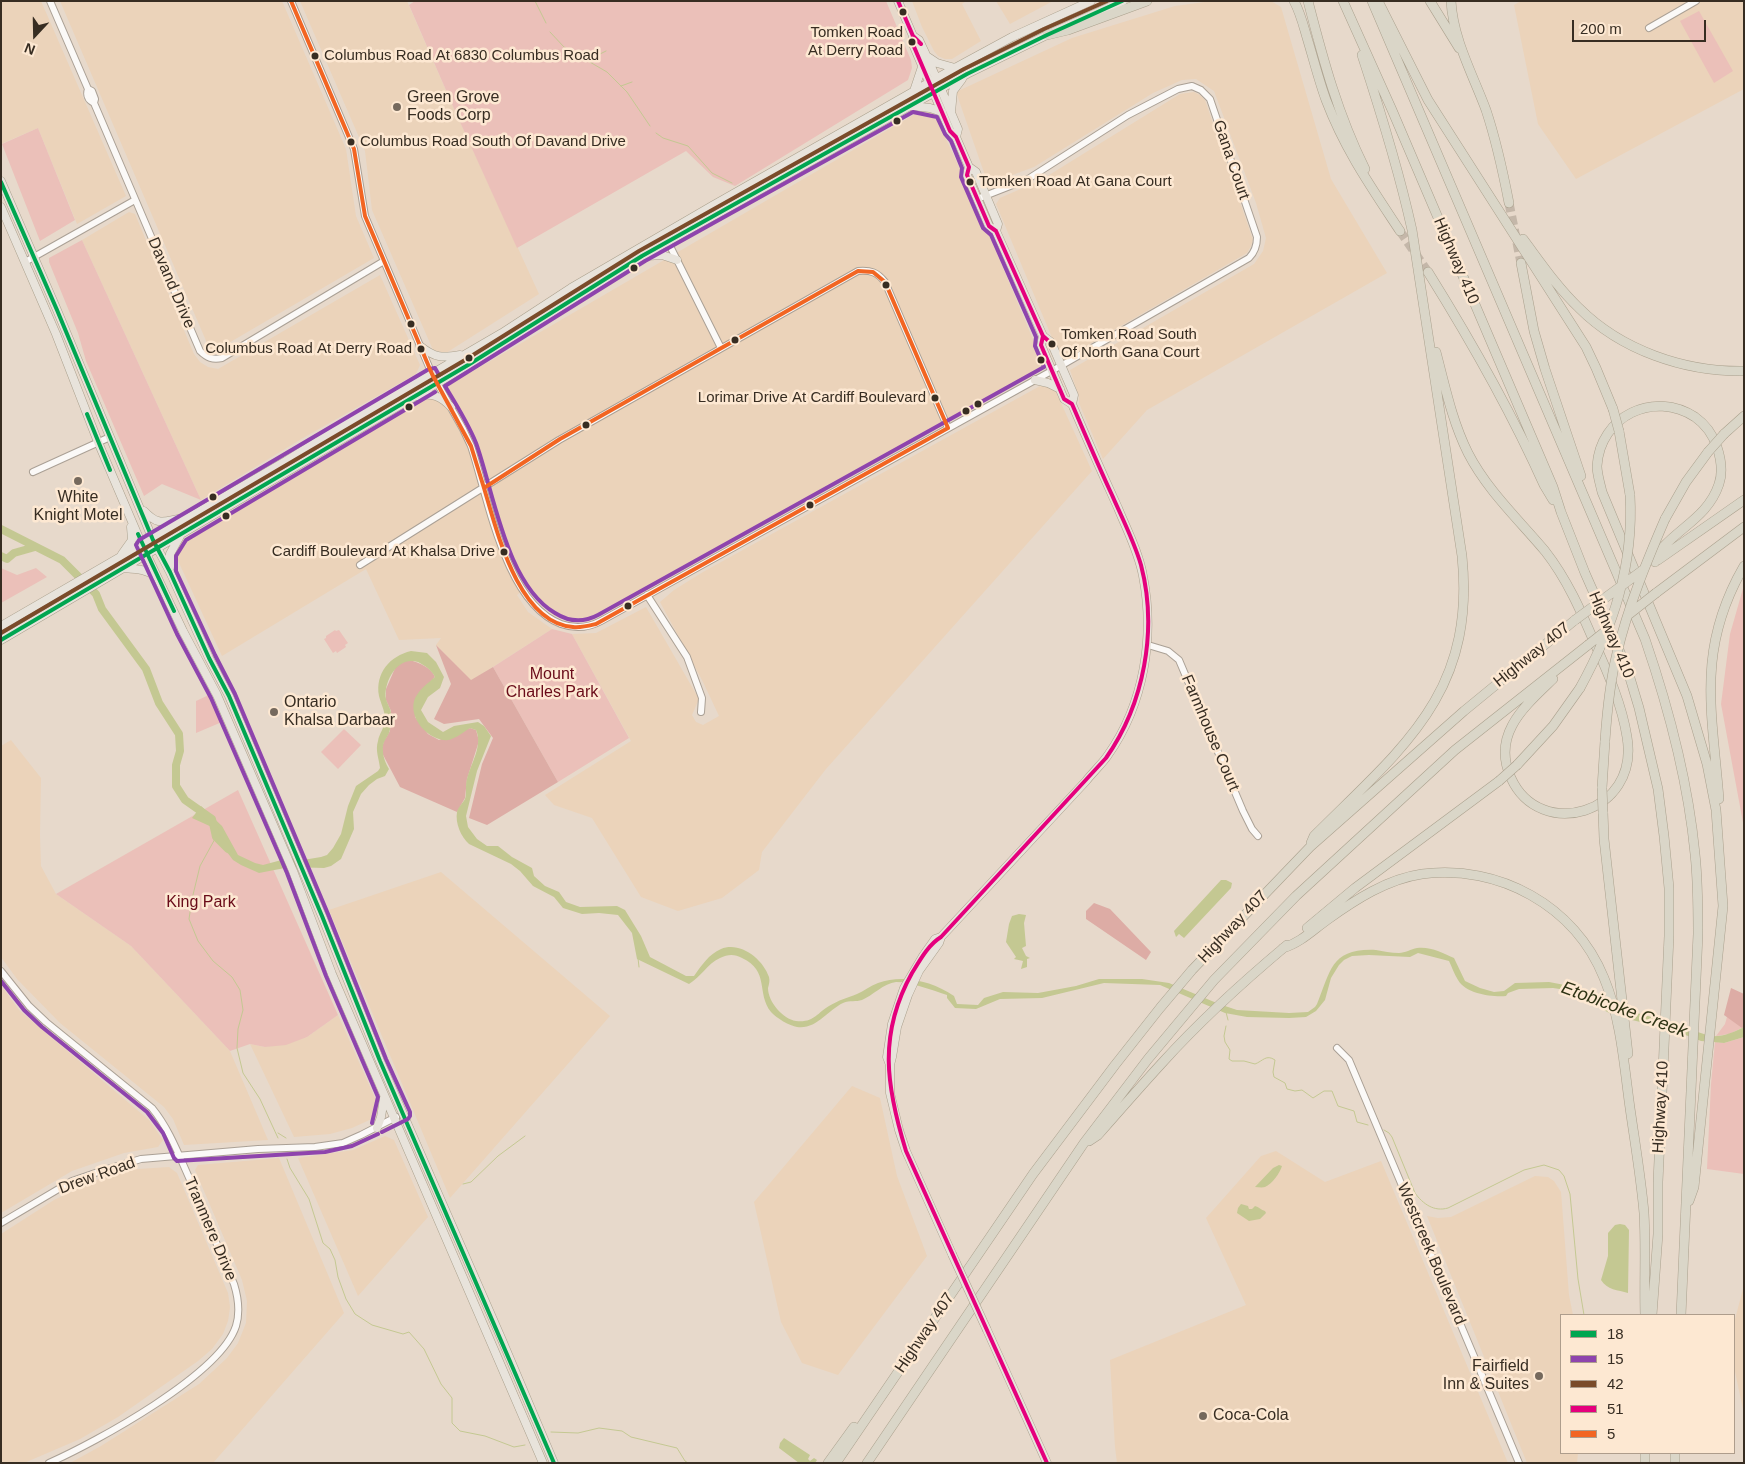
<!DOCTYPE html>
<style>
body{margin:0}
#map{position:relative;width:1745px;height:1464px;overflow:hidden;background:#e7d9cb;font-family:Arial,sans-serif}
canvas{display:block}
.frame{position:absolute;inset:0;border:2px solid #372d22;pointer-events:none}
.legend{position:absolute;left:1560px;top:1314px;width:175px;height:140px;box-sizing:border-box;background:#fde8d2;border:1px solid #ae9d8c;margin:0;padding:6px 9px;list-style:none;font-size:15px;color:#372d22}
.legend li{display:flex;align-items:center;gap:10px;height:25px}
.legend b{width:25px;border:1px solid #ae9d8c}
.north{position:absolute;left:10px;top:10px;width:50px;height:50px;-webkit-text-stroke:4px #fde8d2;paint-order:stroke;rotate:201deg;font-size:14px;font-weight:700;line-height:20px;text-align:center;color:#372d22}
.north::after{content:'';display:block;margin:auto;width:18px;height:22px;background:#372d22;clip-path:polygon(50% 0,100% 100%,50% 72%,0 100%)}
.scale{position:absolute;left:1572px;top:20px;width:134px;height:22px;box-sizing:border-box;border:2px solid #372d22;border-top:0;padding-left:6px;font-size:15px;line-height:18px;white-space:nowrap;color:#372d22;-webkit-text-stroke:4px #fde8d2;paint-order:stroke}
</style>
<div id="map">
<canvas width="1745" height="1464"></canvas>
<div class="frame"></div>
<ul class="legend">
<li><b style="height:6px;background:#00a651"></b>18</li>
<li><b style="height:6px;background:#8e44ad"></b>15</li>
<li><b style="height:6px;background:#7a4b2a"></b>42</li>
<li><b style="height:6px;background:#e5007d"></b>51</li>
<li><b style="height:6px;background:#f26522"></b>5</li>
</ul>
<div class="north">N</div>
<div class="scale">200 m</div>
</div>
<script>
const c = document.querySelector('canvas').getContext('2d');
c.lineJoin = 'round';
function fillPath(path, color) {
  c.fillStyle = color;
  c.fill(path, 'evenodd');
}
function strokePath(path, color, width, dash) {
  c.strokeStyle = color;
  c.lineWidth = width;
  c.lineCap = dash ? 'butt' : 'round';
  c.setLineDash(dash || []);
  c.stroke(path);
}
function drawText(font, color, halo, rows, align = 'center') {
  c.font = font + ' Arial,sans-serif';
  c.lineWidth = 5;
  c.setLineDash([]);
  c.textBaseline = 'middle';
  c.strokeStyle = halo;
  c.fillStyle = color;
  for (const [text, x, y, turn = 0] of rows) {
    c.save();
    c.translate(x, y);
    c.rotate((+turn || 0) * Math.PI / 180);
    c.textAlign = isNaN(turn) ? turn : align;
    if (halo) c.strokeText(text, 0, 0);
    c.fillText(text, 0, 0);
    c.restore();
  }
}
fillPath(new Path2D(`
 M1,1H41L126,196L77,224L38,128L1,144Z
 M60,1H282L346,149L356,216L374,258L215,351L210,350Z
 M300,1H407L455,111L539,294L446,353L433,350L372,210L365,151Z
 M912,1H966L962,4L981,41L952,59H945L938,56L934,51L922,27Z
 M996,1H1053L1010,24Z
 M1212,1H1271L1281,7L1331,179L1387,273L1147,410L1103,459L1079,403V397L1070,370L1254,264L1263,251L1266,238L1256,203L1214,91L1196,79L1182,80L1153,93L1034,167L988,184L956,92L1072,38L1175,6Z
 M1521,1H1744V89L1576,179L1538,124L1514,5Z
 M1194,92L1200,95L1205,100L1253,240L1251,246L1247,253L1069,356L1058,352L996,204L1000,198L1041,180L1180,94Z
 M922,110L934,113L978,208L1042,361L1039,369L634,595L592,620L574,621L554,616L533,597L527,587L517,595L528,612L552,629L471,681L436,645L441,638L399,640L366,569L222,656L174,552L181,541Z
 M129,212L135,214L194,354L200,362L208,367L218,369L380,275L420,365L416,374L303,438L201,500L82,240Z
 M1040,386L1050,387L1056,392L1092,471L826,769L762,852L759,870L722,898L678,911L641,897L592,818L554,805L545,795L631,741L572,634L596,633L646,607L699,699L692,715L696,722L703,725L719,716L703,682L660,602L674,590L703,572Z
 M11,740L41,778L40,835L41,866L56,894L131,946L230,1051L268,1140L184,1145L173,1119L164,1107L60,1023L17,979L1,957V746Z
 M441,872L610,1016L450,1198L329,910Z
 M1,985L19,1010L149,1120L163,1140L158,1147L124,1153L72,1171L1,1213Z
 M338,1015L379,1107L376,1117L352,1128L330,1134L294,1137L250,1044L265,1047L307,1037Z
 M852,1086L880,1098L897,1176L927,1256L838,1375L802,1363L781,1322L754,1202Z
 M385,1136L394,1140L428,1217L358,1296L298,1158L353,1150Z
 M1276,1151L1325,1182L1381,1161L1508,1463H1117L1115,1447L1110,1360L1246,1305L1206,1218L1261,1156Z
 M279,1158L344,1313L213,1463H70L101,1446L199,1384L227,1358L238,1343L246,1323L247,1301L242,1280L195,1170L198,1165Z
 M169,1167L177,1173L228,1293L230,1307L228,1321L223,1334L212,1349L198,1361L118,1417L80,1439L24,1463H1V1234L54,1200L94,1181L123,1170Z
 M1535,1176L1548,1177L1554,1181L1561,1192L1569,1295L1573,1315H1561V1453H1578L1577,1463H1527L1427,1216L1438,1218L1451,1217Z
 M1744,1285V1414L1734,1367V1323Z`), '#ebd3ba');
fillPath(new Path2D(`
 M415,1H886L911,60L912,68L908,80L735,186L713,177L686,151L517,248L455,111L409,5Z
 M1699,11L1733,71L1714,83L1680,21Z
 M38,128L75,220L40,241L2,144Z
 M82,240L201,500L162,484L144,496L86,361L78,333L49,262V258Z
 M1,568L17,575L36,568L47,577L1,603Z
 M1744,585V828L1721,704L1730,634Z
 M552,629L572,634L629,738L558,782L493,667Z
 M335,630L336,631L339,630L348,643L345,645L346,647L337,653L336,651L333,653L324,639L326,638V636Z
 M211,694L222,722L196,733V701Z
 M344,729L361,745L338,769L321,752Z
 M238,790L338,1015L307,1037L286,1045L265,1047L250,1044L230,1051L131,946L56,894Z
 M1744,992V1027L1729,1034L1716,1036L1725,1024L1730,1006H1734Z
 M1744,1037V1174L1707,1169L1711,1084L1715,1042L1724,1043Z`), '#ebc0b9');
fillPath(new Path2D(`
 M436,645L471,680L493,667L558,782L487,825L469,818L482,764L493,738L479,719L444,724L434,719L451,684Z
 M410,660C419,663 431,667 435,677L417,696L415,717L428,734L439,740L470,728L476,730L479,741L467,779L465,798L457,812L400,787L381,751L384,741L390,731L391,711L386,700V689L396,666L403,661Z
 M1094,903L1110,909L1151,952L1146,960L1086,919V911Z
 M1731,988L1744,994V1027L1742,1028L1724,1015Z`), '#ddaca5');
fillPath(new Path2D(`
 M411,651L427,653L436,662L444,677L440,688L428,697L421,710L428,722L443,732L454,726L478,722L484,726L491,736L477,771L466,816L468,827L477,839L487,846H498L512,857L532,868L534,876L545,886L559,892L566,902L580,907L617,906L625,910L641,936L650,957L686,976H694C701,966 709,954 721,949C740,941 763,959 769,977C770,981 769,984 768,988C768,1002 783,1019 796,1021C814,1023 817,1013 829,1006C839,1000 847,998 857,994C864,991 870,986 878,983C903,974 932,981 954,996L957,1004L978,1005L984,998L1003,992L1038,993L1076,986L1099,979H1142L1169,983L1219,1004L1237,1010L1289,1013L1308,1012L1315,1007L1317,1004C1331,970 1331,948 1376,950C1383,951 1391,953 1399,953C1405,953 1411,949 1417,948C1429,946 1444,953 1454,958L1465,981L1480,988L1494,992L1504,991L1515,983L1549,982L1570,986L1615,1010L1642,1014L1710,1036C1723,1037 1732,1033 1744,1027V1037L1724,1043L1701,1041L1670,1029L1615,1016L1566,990L1553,988L1519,989L1508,993L1506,996C1491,997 1466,994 1458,980C1454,974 1452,967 1449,961L1418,953L1410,957L1369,955L1352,956L1344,960L1339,965L1331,978L1325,1000L1316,1011L1306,1017L1289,1018L1247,1017L1225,1013L1160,985L1104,983L1042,998L1000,999L976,1009L955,1008L947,998V995C931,990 912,982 896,982C884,983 872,996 862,1000C856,1002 850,1000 843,1003C828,1010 816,1030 797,1027C790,1026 776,1018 771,1012C756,993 770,971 742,958C735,954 728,954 720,958C707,964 701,977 689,984L637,959L632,933L618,915L599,913L582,914L563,908L554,897L533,886L520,871L511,864L469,844C461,837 455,823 457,812C458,807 463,803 465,799C467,793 465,785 467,779C471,763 483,746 476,730L470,728C464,732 456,738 449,740C430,742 409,720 414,701C417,691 428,683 435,677C432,670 424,665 418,662C397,655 383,683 386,699C387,704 391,708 391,714C391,719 391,728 389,733C386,739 382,743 383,751C383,757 386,764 389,769L385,776L377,779L369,785L361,794L353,812L354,829L341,859L331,866L324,868L290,867L259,873L241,865L233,860L227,852L214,828L192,818L201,806L222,826L238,855L255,863L263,865L289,858L309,859L321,857L327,855L333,848L341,834L348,806L356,786L378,771L380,768C379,758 375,751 378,741C379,734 385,727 385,719C385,711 381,704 379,696C375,673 390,656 411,651Z
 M1221,880H1226L1232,883L1231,888L1184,938L1179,934L1176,937L1174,931Z
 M1019,914L1026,915L1024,923L1026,946L1022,948L1026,956L1030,958L1027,959V967L1021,969L1023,961L1014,959L1016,957L1006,942L1009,924L1012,916Z
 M1279,1165L1282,1166C1280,1173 1272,1184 1265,1187C1262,1188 1258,1187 1255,1187L1273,1168Z
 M1241,1204L1248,1206L1249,1209H1252L1255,1206C1259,1207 1261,1210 1265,1211L1266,1213L1260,1219L1249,1221L1237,1213L1238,1208Z
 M1620,1224L1625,1225L1629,1230L1628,1293C1618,1290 1607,1290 1601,1280L1608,1256V1233L1615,1225Z
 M784,1438L810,1455L808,1459L810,1461L814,1458L817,1460L815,1463H799L779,1448L780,1443Z`), '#c4c892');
strokePath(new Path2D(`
 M535,1L546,23
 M550,32L564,47L607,72L627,92L650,126
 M588,60L606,51
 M621,86L632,82
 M656,133L663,138L688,146L712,173L732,183
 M216,837L200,866L192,899L189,919L198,941L213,961L232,977L240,990L243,1010L238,1029L237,1048L243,1073L260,1099L278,1138
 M638,958L639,967
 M1226,1012L1228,1020
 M1226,1026L1224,1036L1225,1042L1230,1050L1229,1059L1232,1061H1244L1255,1064C1263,1061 1266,1054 1275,1060L1273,1072L1274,1077L1285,1083L1287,1089L1295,1091L1302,1090L1313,1098L1324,1091H1332L1338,1106L1354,1111L1357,1122L1368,1125
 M1384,1130L1389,1133L1392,1137L1415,1193C1423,1204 1434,1212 1448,1208L1524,1170L1544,1165L1559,1170L1564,1176L1570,1194L1578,1279L1584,1315
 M278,1133L286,1138
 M287,1159L290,1168L309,1199L323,1243L330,1249L335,1260L338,1277L346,1299L355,1314L372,1325L403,1334L409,1332L424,1349L441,1384L452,1398V1423L460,1431L485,1436L514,1447L525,1445
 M463,1184L471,1182L498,1156L525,1136
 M551,1432L578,1433L599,1428L622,1431L631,1437L677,1448L685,1461L688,1463`), '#c4c892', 1);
strokePath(new Path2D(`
 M1,529L62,560L96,594L102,609L146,669L159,703L179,734L180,751L176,765V786L185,800L212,819L216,837L228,849
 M1,556L7,559L14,553L35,547`), '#c4c892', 8);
strokePath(new Path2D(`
 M1509,203L1521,263
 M1400,231L1428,272`), '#c4b7a9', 9, [9, 4.5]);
const minor = new Path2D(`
 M50,1L88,89C86,95 88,100 94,103L200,351C207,358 213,360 222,358L384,261
 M291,1L354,149L365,216L432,374L463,429L471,446C488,497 505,603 561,624C575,629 588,628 601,621L1064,364L1249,258C1255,252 1257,246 1257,237L1210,99L1201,90L1192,86L1178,89L1128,115L1028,179L977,199
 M1649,28L1696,1
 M88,89L92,91L95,99L94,103
 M666,238L721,348
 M25,262L135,200
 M33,472L110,437
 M360,565L559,440L858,271C871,270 877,272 885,282L948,428
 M647,595L687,657L702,698L701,712
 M1148,645L1168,651L1179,660L1243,811L1252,829L1258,836
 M1,971L29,1006L46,1022L152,1108C170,1130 179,1156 191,1182C205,1216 219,1250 234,1284C238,1297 240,1313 236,1326C220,1375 96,1442 49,1463
 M1337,1048L1349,1060L1519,1463
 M1,1223L72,1181L104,1170L141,1159L258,1149L315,1147L343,1143L361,1135L396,1117`);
const major = new Path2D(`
 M898,1L913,36L919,40L926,55L941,89L958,129L956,137
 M913,36L912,42L950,131L956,137L969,167L967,175L989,226L996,231L1043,336L1051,342L1074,395L1072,404
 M928,57L937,63L955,68
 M914,91L922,67
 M912,106L930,108L942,112
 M951,112L953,91L962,79
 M969,167L976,172L998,224L996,231
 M1,181L57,310L153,540L170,572L209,658L229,696L322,916L380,1061L502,1340L554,1463
 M1,207L56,334L98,442L142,545L183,631L217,695L293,871L332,974L543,1463
 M647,256L662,255L677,260
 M420,346C435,358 442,358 460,355
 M1035,380L1048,383L1060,389
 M418,396C432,392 442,397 451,407
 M144,511C160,528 165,520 185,518
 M122,554L132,540L131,527
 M170,567V554L180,536
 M123,568C136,569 146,569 157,577
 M1,626L286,461L339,428L502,333L571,288L712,206L955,68L1012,37L1091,1
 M1,640L468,365L642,256L967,74L1047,35L1123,1
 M890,1065L892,1057L897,1027L908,995L919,971L939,943L941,937
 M377,1128L381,1117L384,1098
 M952,1254L906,1151L899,1130L890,1093V1065L887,1057L892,1024L904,988L923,956L935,939L941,937L1086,781C1093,772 1102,764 1108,755C1144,704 1155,637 1143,576C1139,553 1127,530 1118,508C1102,473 1087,439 1072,404L1064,399L1041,345L1043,336
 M987,1330L1047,1463`);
const highway = new Path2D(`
 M1294,1C1301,14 1304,28 1308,41C1314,61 1319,81 1326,100C1345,150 1371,187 1400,231
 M1308,1C1323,59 1338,115 1365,169
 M1343,1L1392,110L1553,487L1561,512L1585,573L1627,668L1639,708L1658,789L1664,836L1669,888V936L1658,1182V1234L1652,1315
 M1372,1L1645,639C1669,709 1688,780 1695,854C1698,881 1698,908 1698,934L1681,1315
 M1378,1L1428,100L1586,347L1596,368L1613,409
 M1430,1L1459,48
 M1451,1C1453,39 1473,75 1486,110C1496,140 1503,172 1509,203
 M1047,35L1068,30L1147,1
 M1523,239C1541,263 1557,287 1579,308C1621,350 1684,372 1744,371
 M1521,263L1534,331L1545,369L1581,476
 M1428,272C1471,341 1511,411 1544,485L1553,500
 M1436,352C1445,386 1452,421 1468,453C1487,490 1518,519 1545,551C1567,579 1581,611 1595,644C1608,673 1622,705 1627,737C1640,814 1540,842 1511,778C1491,734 1525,706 1553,679
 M1619,431L1630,495
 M1724,434L1744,416
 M1665,519L1686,482L1708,452
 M1658,560L1744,500
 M1655,562C1657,557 1660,550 1664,546C1684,525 1709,514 1719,484C1723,472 1721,459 1717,447C1713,435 1705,424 1695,417C1654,390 1600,416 1597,466C1597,474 1600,483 1602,492L1687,696L1707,764L1716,810L1723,906L1694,1187L1689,1201
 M1656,593L1744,527
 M1517,765L1553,726L1580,688
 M1602,788L1605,741
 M1719,799C1712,710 1696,649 1744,566
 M1603,812L1604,839L1628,1054
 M1311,843L1314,836C1402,748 1476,694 1462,556L1412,230C1399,171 1381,113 1362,55
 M1307,928L1355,888L1499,781
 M1283,948C1300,943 1313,930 1327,920C1355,900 1387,879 1422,874C1499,864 1575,906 1604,978C1621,1019 1624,1065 1630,1108C1635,1143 1641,1178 1644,1213C1646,1247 1644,1281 1645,1315
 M1089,1141L1098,1135C1119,1111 1140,1087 1162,1063C1200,1021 1244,981 1287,945
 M828,1463L854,1427
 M836,1463L1033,1174L1115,1065L1160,1008L1192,970L1310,847L1464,711L1575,620
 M867,1463L1084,1143L1148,1059L1214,980L1296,896L1455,750L1588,645
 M1645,1463V1453
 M1675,1463V1453`);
strokePath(minor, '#aaa095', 8);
strokePath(major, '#aaa08d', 9);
strokePath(highway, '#aaa08d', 10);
strokePath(minor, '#fbf9f7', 6);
strokePath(major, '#e8e3db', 8);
strokePath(highway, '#dad6c8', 9);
const majorBridge = new Path2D(`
 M952,1254L987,1330`);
const highwayBridge = new Path2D(`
 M1613,409L1619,431
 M1708,452L1724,434
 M1628,615L1656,593
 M1575,620L1643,570
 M1588,645L1607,630
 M1580,688C1613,628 1634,565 1630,495
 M1605,741C1607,711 1610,682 1617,653C1628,607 1646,563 1665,519
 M1499,781L1517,765
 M1602,788L1603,812`);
strokePath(majorBridge, '#aaa08d', 9, []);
strokePath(highwayBridge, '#aaa08d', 10, []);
strokePath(majorBridge, '#e8e3db', 8);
strokePath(highwayBridge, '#dad6c8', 9);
strokePath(new Path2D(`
 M1,182L57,310L153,540L170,572L209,658L229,696L322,916L380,1061L554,1463
 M87,414L110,470
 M138,534L174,611
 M1,640L468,365L642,256L967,74L1047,35L1122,1`), '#00a651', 4);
strokePath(new Path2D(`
 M913,112L937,117L945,134L951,141L962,168L961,177L983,228L991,235L1036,337L1035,346L1044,367L598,615C583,623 569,622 555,613C506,584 494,493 476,443C468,423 456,404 445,386L645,261Z
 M1,981L24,1010L42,1027L147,1112L163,1133L174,1158L177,1161L325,1152L352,1146L378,1134
 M372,1123L378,1097L326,976L287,873L211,698L177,634L136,545L139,540L429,369L435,368L439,375
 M382,1132L408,1119L410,1116V1112L386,1059L328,914L235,694L215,655L176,571V556L186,540L435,392`), '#8e44ad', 4);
strokePath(new Path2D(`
 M1,633L465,360L639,251L964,69L1044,29L1107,1`), '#7a4b2a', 4);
strokePath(new Path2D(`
 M898,1L913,36L921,44
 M913,36L912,42L950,131L956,137L969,167L967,175L989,226L996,231L1043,336L1052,344
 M1043,336L1041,345L1064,399L1072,404C1085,434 1098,465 1112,495C1122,518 1134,541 1141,565C1158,630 1144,704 1106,758L941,937C928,945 920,960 912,973C878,1034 886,1086 906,1151L1047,1463`), '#e5007d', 4);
strokePath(new Path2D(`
 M291,1L354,149L365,216L432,374L471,446L484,488
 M858,271L873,272L885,282L948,428L596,624C588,626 581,628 573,627C518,623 497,531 484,488L560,439Z`), '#f26522', 4);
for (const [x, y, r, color] of [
 [903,12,4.5,"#372d22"],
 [912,42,4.5,"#372d22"],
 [315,56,4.5,"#372d22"],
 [397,107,5,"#75695d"],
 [897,121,4.5,"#372d22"],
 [351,142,4.5,"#372d22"],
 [970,182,4.5,"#372d22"],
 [634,268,4.5,"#372d22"],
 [886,285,4.5,"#372d22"],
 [411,324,4.5,"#372d22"],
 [735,340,4.5,"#372d22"],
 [1052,344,4.5,"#372d22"],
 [421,349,4.5,"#372d22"],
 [469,358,4.5,"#372d22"],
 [1041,360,4.5,"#372d22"],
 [935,398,4.5,"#372d22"],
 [978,404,4.5,"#372d22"],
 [409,407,4.5,"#372d22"],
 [966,411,4.5,"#372d22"],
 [586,425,4.5,"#372d22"],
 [78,481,5,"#75695d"],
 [213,497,4.5,"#372d22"],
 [810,505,4.5,"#372d22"],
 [226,516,4.5,"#372d22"],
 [504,552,4.5,"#372d22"],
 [628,606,4.5,"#372d22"],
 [274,712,5,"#75695d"],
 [1539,1376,5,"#75695d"],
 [1203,1416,5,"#75695d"]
]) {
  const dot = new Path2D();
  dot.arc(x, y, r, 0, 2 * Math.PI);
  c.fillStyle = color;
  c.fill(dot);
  strokePath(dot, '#fde8d2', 2);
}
drawText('15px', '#372d22', '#fde8d2', [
 ["Tomken Road",903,33],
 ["At Derry Road",903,51],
 ["Columbus Road At 6830 Columbus Road",324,56,"left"],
 ["Columbus Road South Of Davand Drive",360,142,"left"],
 ["Tomken Road At Gana Court",979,182,"left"],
 ["Tomken Road South",1061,335,"left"],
 ["Of North Gana Court",1061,353,"left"],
 ["Columbus Road At Derry Road",412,349],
 ["Lorimar Drive At Cardiff Boulevard",926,398],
 ["Cardiff Boulevard At Khalsa Drive",495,552]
], 'right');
drawText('16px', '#372d22', '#fde8d2', [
 ["Green Grove",407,98],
 ["Foods Corp",407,116],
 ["White",78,498,"center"],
 ["Knight Motel",78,516,"center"],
 ["Ontario",284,703],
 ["Khalsa Darbaar",284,721],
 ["Fairfield",1529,1367,"right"],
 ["Inn & Suites",1529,1385,"right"],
 ["Coca-Cola",1213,1416]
], 'left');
drawText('16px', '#372d22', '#fde8d2', [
 ["Gana Court",1231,160,71],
 ["Highway 410",1456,261,67],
 ["Davand Drive",171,283,67],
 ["Highway 410",1611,635,67],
 ["Highway 407",1532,655,-39],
 ["Farmhouse Court",1210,733,67],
 ["Highway 407",1233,927,-47],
 ["Highway 410",1661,1107,-87],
 ["Drew Road",97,1176,-20],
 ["Tranmere Drive",210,1229,67],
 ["Westcreek Boulevard",1431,1254,67],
 ["Highway 407",925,1333,-56]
]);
drawText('16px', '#690b19', '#fde8d2', [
 ["Mount",552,675],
 ["Charles Park",552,693],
 ["King Park",201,903]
]);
drawText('italic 18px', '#2e3314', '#fde8d2', [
 ["Etobicoke Creek",1624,1010,20]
]);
</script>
